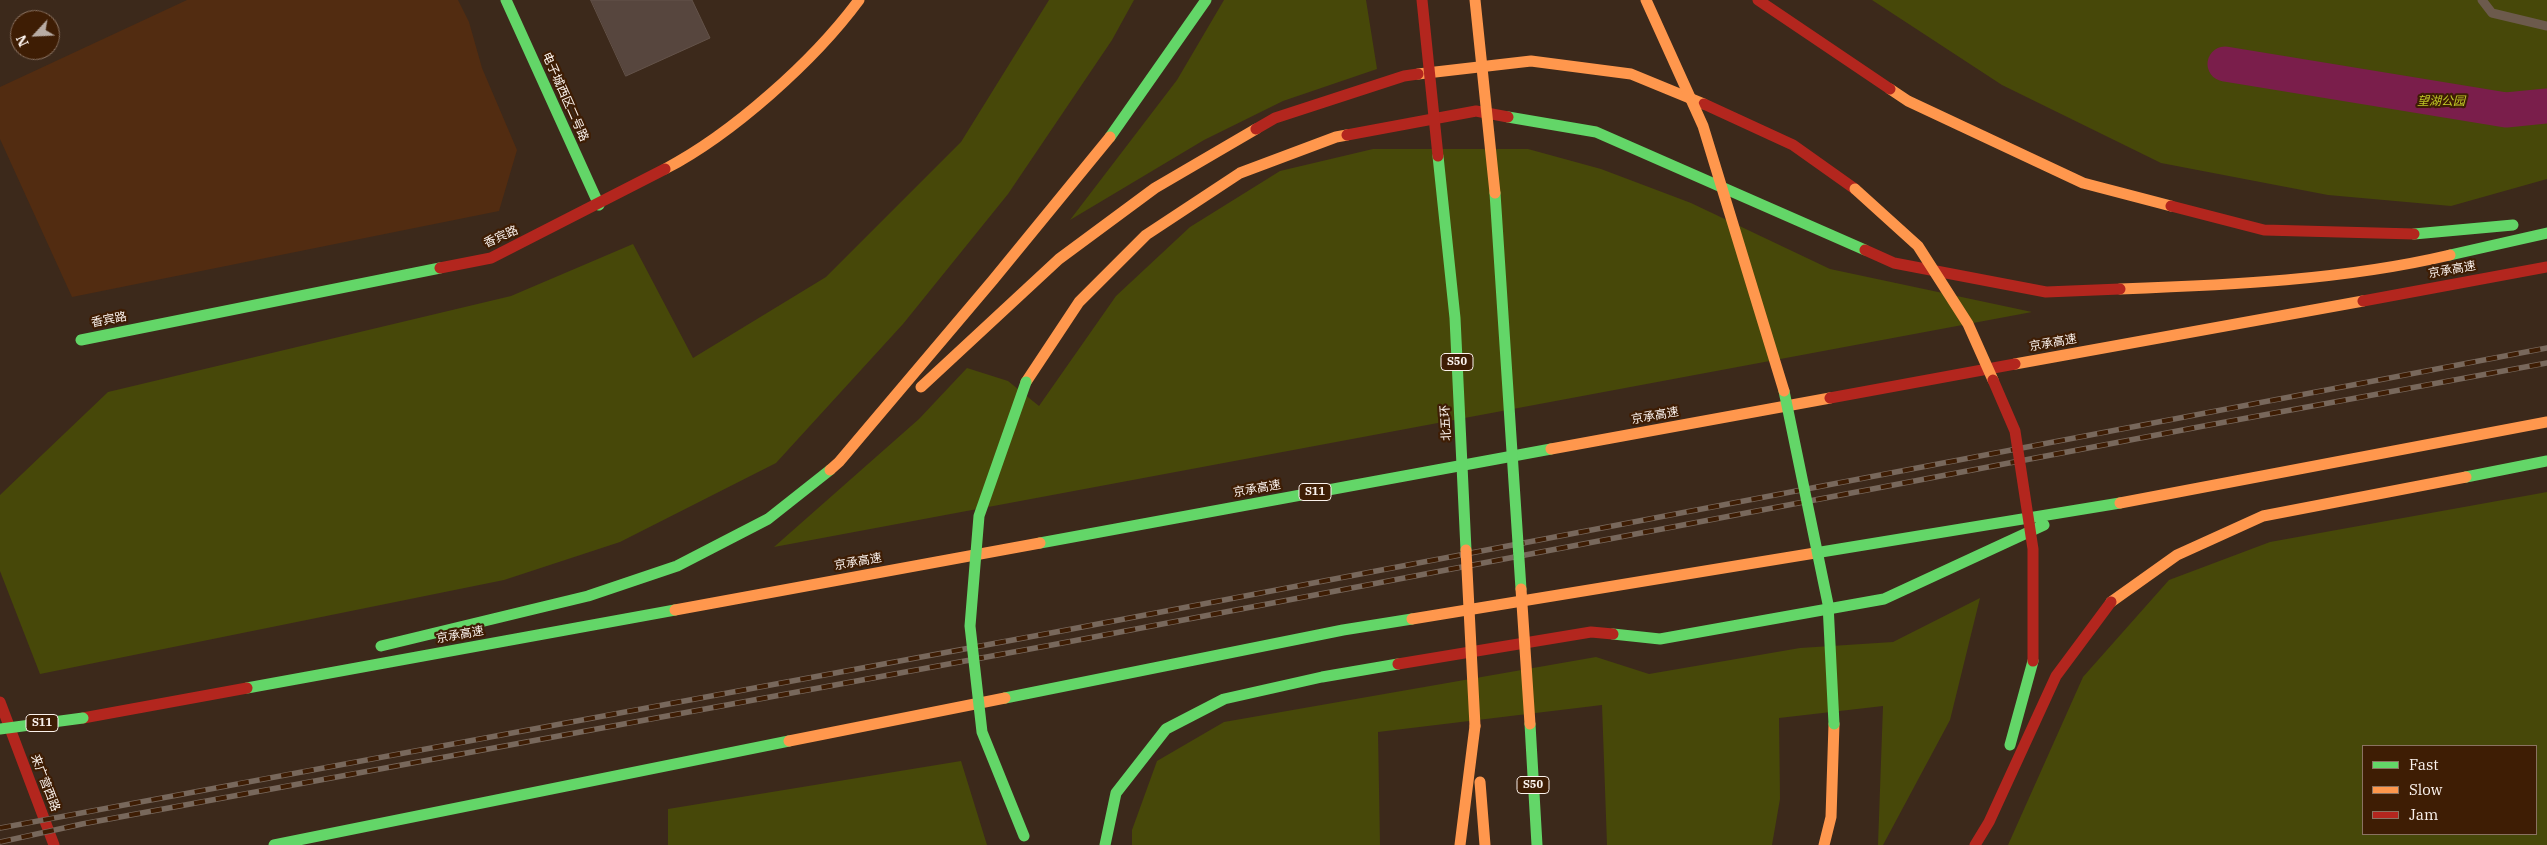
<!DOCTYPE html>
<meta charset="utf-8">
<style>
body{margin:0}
#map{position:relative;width:2547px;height:845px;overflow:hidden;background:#3c291b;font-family:"IBM Plex Serif",serif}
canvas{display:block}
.legend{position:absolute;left:2362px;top:745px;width:175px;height:90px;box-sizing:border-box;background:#3e1d04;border:1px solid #8a7261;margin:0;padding:6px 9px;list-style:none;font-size:15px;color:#fbf2ed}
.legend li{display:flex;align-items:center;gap:10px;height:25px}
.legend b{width:25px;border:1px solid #8a7261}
.north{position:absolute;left:10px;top:10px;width:50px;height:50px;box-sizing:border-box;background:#3e1d04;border:1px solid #8a7261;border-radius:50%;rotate:245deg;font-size:14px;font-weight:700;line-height:20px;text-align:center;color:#fbf2ed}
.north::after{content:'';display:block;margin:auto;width:18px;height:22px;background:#b8aca4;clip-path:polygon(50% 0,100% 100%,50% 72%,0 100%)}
</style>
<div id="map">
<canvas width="2547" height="845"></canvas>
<ul class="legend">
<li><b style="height:6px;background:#63d668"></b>Fast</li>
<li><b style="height:6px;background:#ff974d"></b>Slow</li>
<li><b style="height:6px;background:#b3261e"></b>Jam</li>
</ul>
<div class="north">N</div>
</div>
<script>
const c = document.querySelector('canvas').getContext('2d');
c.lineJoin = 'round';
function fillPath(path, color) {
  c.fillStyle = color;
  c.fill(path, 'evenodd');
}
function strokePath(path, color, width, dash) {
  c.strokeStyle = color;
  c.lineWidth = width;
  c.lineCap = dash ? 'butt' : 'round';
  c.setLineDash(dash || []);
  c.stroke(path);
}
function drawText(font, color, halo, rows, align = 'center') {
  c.font = font + ' "IBM Plex Serif","Noto Sans SC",serif';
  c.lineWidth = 4.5;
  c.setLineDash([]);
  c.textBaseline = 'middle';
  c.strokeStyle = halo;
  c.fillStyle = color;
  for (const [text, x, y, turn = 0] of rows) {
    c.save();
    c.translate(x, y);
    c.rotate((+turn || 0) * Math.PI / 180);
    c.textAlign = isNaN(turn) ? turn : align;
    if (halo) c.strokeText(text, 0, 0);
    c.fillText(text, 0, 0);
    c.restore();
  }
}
fillPath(new Path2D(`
 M187,0H458L469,22L482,68L517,150L499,211L72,297L0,139V87Z`), '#522c11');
fillPath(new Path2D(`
 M1049,0H1134L1112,40L1008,194L903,324L776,463L620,542L504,580L40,674L0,571V495L108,392L511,296L633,244L693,358L826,277L961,142Z
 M1224,0H1366L1377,69L1283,101L1204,140L1070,220L1177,80Z
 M1872,0H2547V179L2451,206L2328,195L2161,163L2002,85Z
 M1373,149H1528L1601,169L1691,203L1830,269L2032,312L774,547L919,419L967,368L1008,381L1039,406L1116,296L1190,227L1280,171Z
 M2547,492V845H2008L2083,677L2169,580L2270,542ZM2363,746H2536V834H2363Z
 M1980,598L1950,720L1883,845H1878L1883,706L1779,718L1780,799L1772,845H1607L1602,705L1378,732L1380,845H1132V830L1157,761L1224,722L1596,657L1649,674L1800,648L1893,642Z
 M961,761L987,845H668V809Z`), '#474809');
strokePath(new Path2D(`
 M2225,64L2506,110L2547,106`), '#7a1e4b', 35);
const building = new Path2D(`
 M591,0H692L710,38L626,76Z`);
fillPath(building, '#57463e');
strokePath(building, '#64534a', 1);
strokePath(new Path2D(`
 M2482,0L2492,13L2547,26`), '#6c5a4c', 9);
strokePath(new Path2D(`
 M506,0L599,205
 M1508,117L1596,132L1865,250
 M1110,137L1206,0
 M2414,234L2513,225
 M2450,255L2547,233
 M81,340L440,268
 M2466,477L2547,461
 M1040,543L1551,449
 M1815,553L2120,503
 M1613,634L1660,639L1884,599L2044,525
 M381,646L588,596L677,566L768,519L830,470
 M247,688L675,610
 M1005,698L1343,630L1412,619
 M1530,724L1537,845
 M2010,745L2033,661
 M274,845L789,741
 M1105,845L1116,793L1166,729L1224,699L1322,677L1398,664`), '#63d668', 11);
strokePath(new Path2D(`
 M1418,74L1531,61L1631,74L1704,104
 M1890,89L1908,101L2083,183L2171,206
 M665,169C732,134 814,61 859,0
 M2120,289C2229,285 2344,280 2450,255
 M2015,364L2363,301
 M1026,382L1079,302L1146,235L1240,173L1336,137L1347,135
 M921,387L1059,259L1155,188L1256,129
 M1551,449L1830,398
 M830,470L839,462L993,280L1110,137
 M2120,503L2547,422
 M2111,602L2177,555L2263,516L2466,477
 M675,610L1040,543
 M1412,619L1815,553
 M789,741L1005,698
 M1480,782L1485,845
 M1460,845L1475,726
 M1824,845L1831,817L1834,724`), '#ff974d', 11);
strokePath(new Path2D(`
 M1758,0L1890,89
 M1704,104L1793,145L1855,189
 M1256,129L1275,118L1404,76L1418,74
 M1347,135L1476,111L1508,117
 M2171,206L2264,230L2414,234
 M1865,250L1894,263L2046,292L2120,289
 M440,268L491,258L665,169
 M2363,301L2547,267
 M1830,398L2015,364
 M1398,664L1591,632L1613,634
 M0,702L54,845
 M83,718L247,688
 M1975,845L1989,822L2056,676L2111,602`), '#b3261e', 11);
const rail = new Path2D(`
 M0,828L1056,632L2547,348
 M0,842L82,824L1057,644L2209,425L2547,363`);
strokePath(rail, '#78685c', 5.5);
strokePath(rail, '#3e1d04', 4, [11]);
strokePath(new Path2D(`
 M1438,156L1455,318L1466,550
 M1495,193L1521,589
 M1784,391L1828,604L1834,724
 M0,729L83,718
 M1024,836L982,732L970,626L979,516L1026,382`), '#63d668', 11);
strokePath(new Path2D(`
 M1475,0L1495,193
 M1646,0L1703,126L1784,391
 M1855,189L1918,246L1968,324L1993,380
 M1466,550L1475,726
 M1521,589L1530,724`), '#ff974d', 11);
strokePath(new Path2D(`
 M1422,0L1438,156
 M1993,380L2015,431L2033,549V661`), '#b3261e', 11);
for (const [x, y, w] of [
 [1457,362,32],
 [1315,492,32],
 [42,723,32],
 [1533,785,32]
]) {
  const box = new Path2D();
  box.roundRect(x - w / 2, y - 8.5, w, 17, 4);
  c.fillStyle = '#3e1d04';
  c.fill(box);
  strokePath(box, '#fbf2ed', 1);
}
drawText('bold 11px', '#fbf2ed', null, [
 ["S50",1457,362],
 ["S11",1315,492],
 ["S11",42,723],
 ["S50",1533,785]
]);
drawText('12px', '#fbf2ed', '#3e1d04', [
 ["电子城西区二号路",565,97,66],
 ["香宾路",501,237,-24],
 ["京承高速",2452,270,-10],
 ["香宾路",109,320,-11],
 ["京承高速",2053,343,-10],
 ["京承高速",1655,416,-10],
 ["北五环",1446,423,-93],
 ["京承高速",1257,489,-10],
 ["京承高速",858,562,-10],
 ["京承高速",460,635,-10],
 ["来广营西路",45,783,69]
]);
drawText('italic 12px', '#c0ca27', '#3e1d04', [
 ["望湖公园",2441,102]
]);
</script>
